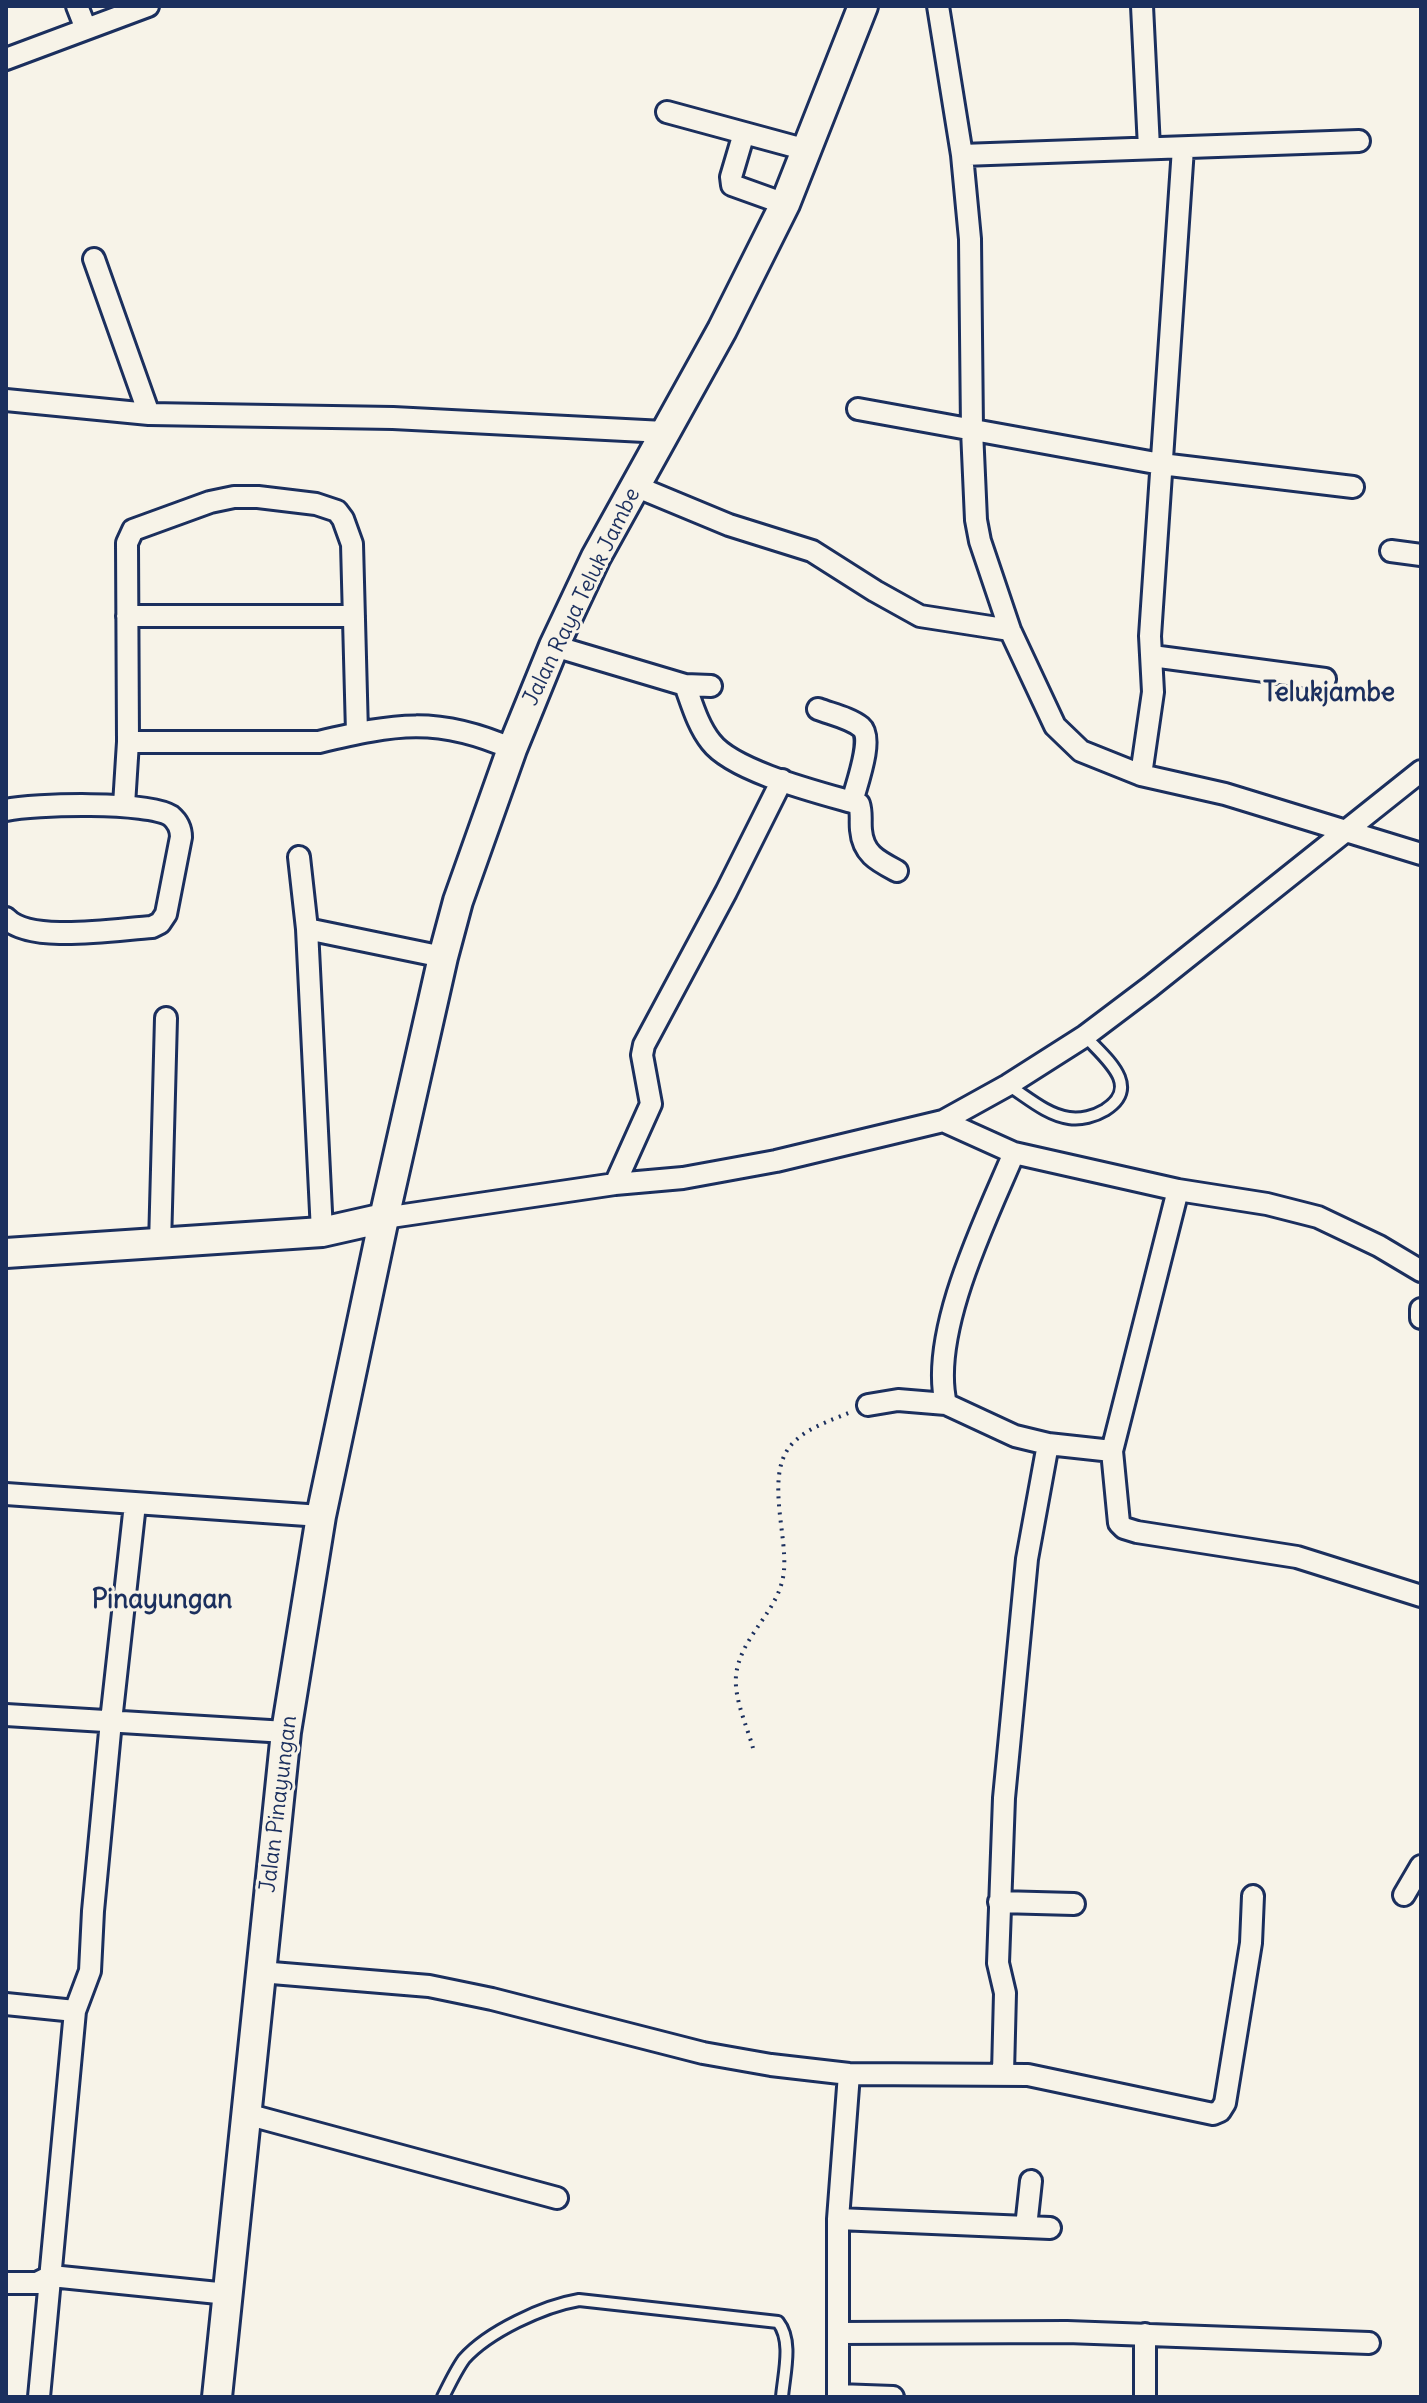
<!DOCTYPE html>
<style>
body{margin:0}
#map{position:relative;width:1427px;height:2403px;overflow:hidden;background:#f7f3e8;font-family:Delius,sans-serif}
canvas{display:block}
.frame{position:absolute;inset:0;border:8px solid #1b2f5e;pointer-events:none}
</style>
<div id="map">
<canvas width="1427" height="2403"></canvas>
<div class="frame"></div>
</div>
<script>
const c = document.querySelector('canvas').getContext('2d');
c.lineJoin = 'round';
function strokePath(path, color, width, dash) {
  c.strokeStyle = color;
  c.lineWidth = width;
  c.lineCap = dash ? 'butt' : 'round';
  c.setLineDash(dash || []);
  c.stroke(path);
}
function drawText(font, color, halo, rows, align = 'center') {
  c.font = font + ' Delius,sans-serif';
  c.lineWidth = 6;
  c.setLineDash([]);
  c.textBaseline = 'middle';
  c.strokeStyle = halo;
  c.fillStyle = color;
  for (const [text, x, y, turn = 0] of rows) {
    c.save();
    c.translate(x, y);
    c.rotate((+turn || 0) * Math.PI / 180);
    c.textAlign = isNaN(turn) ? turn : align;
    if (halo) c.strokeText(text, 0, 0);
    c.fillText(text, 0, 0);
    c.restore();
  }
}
const lane = new Path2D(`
 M1008,1085C1027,1097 1047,1115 1069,1118C1081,1120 1095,1116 1105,1110C1143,1086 1104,1057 1085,1036
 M443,2397C449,2385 456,2370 464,2359C488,2332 543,2306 579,2300L778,2322C793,2341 784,2373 782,2397`);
const street = new Path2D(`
 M77,6L86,29
 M938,6L962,155L970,239L972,430L976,520L980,541L1010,630L1055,726L1081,751L1141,775L1225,794L1421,854
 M1142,6L1149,148
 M6,59L148,6
 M667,112L807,150
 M744,133L731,177L732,185L785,204
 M962,155L1359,141
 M94,259L149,414
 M6,400L149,414L393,418L664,432
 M858,409L1161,464L1353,487
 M635,486L729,525L812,551L875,591L920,616L1010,630
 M1391,551L1421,555
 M127,616H354
 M554,646L685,685L711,686
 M1152,656L1325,679
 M685,685C692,704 698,726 711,742C734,772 821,793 859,804C862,813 860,821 861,830C863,854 878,861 897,871
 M818,709C831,714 850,718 861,727C874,738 856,786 852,802
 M128,742H319C394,724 438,716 512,749
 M1141,775L1153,692L1150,636L1183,148
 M124,805L128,742L127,543L133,530L210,502L234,497H258L316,504L337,511L343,519L352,544L357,733
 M6,810C33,804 149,801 171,816C178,822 181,829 181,837L166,914L160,923L152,927C118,929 30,944 6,918
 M299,857L307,929L322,1232
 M307,929L443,957
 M943,1121L1014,1153L1178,1190L1267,1204L1318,1217L1379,1246L1421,1271
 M615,1184L651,1104L642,1055L644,1045L726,892L782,780
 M1178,1190L1112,1451L1119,1523L1124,1528L1137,1532L1297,1557L1421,1596
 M384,1218L615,1184L683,1178L776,1161L943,1121L1008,1085L1085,1036L1150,987L1421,771
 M160,1245L166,1018
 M1421,1309V1318
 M946,1404C929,1333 986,1219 1014,1153
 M868,1405L898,1400L946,1404L1015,1436L1048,1444L1112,1451
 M6,1494L321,1516
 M6,1715L286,1732
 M1404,1895L1421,1866
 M999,1902L1074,1904
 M260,1972L429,1986L492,1999L703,2053L771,2065L849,2074L1028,2075L1213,2114L1220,2111L1225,2103L1251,1943L1253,1896
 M6,2004L75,2011
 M1003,2073L1005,1993L998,1963L1004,1798L1027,1559L1048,1444
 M246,2114L557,2198
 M838,2219L1050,2228
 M1026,2227L1031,2181
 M6,2283H37L51,2276L228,2294
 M839,2333L1067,2332L1369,2343
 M1145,2334V2397
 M838,2395L893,2397
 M39,2397L75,2011L90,1971L93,1911L111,1721L135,1504
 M838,2397V2219L849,2074`);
const secondary = new Path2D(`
 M6,1253L322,1232L384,1218
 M217,2397L286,1732L321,1516L384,1218L443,957L458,901L512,749L554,646L596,557L722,330L785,204L863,6`);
strokePath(lane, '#1b2f5e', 16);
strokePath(street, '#1b2f5e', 26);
strokePath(secondary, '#1b2f5e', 34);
strokePath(new Path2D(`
 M753,1748C747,1726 734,1699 736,1676C740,1635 781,1611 784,1570C787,1535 767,1480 788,1449C802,1429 830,1421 851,1412`), '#1b2f5e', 4, [2, 6]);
strokePath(lane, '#f7f3e8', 10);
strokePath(street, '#f7f3e8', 20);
strokePath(secondary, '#f7f3e8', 28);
drawText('22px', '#1b2f5e', '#f7f3e8', [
 ["Jalan Raya Teluk Jambe",582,597,-64],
 ["Jalan Pinayungan",279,1804,-83]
]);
drawText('bold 26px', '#1b2f5e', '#f7f3e8', [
 ["Telukjambe",1329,694],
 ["Pinayungan",162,1601]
]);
</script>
